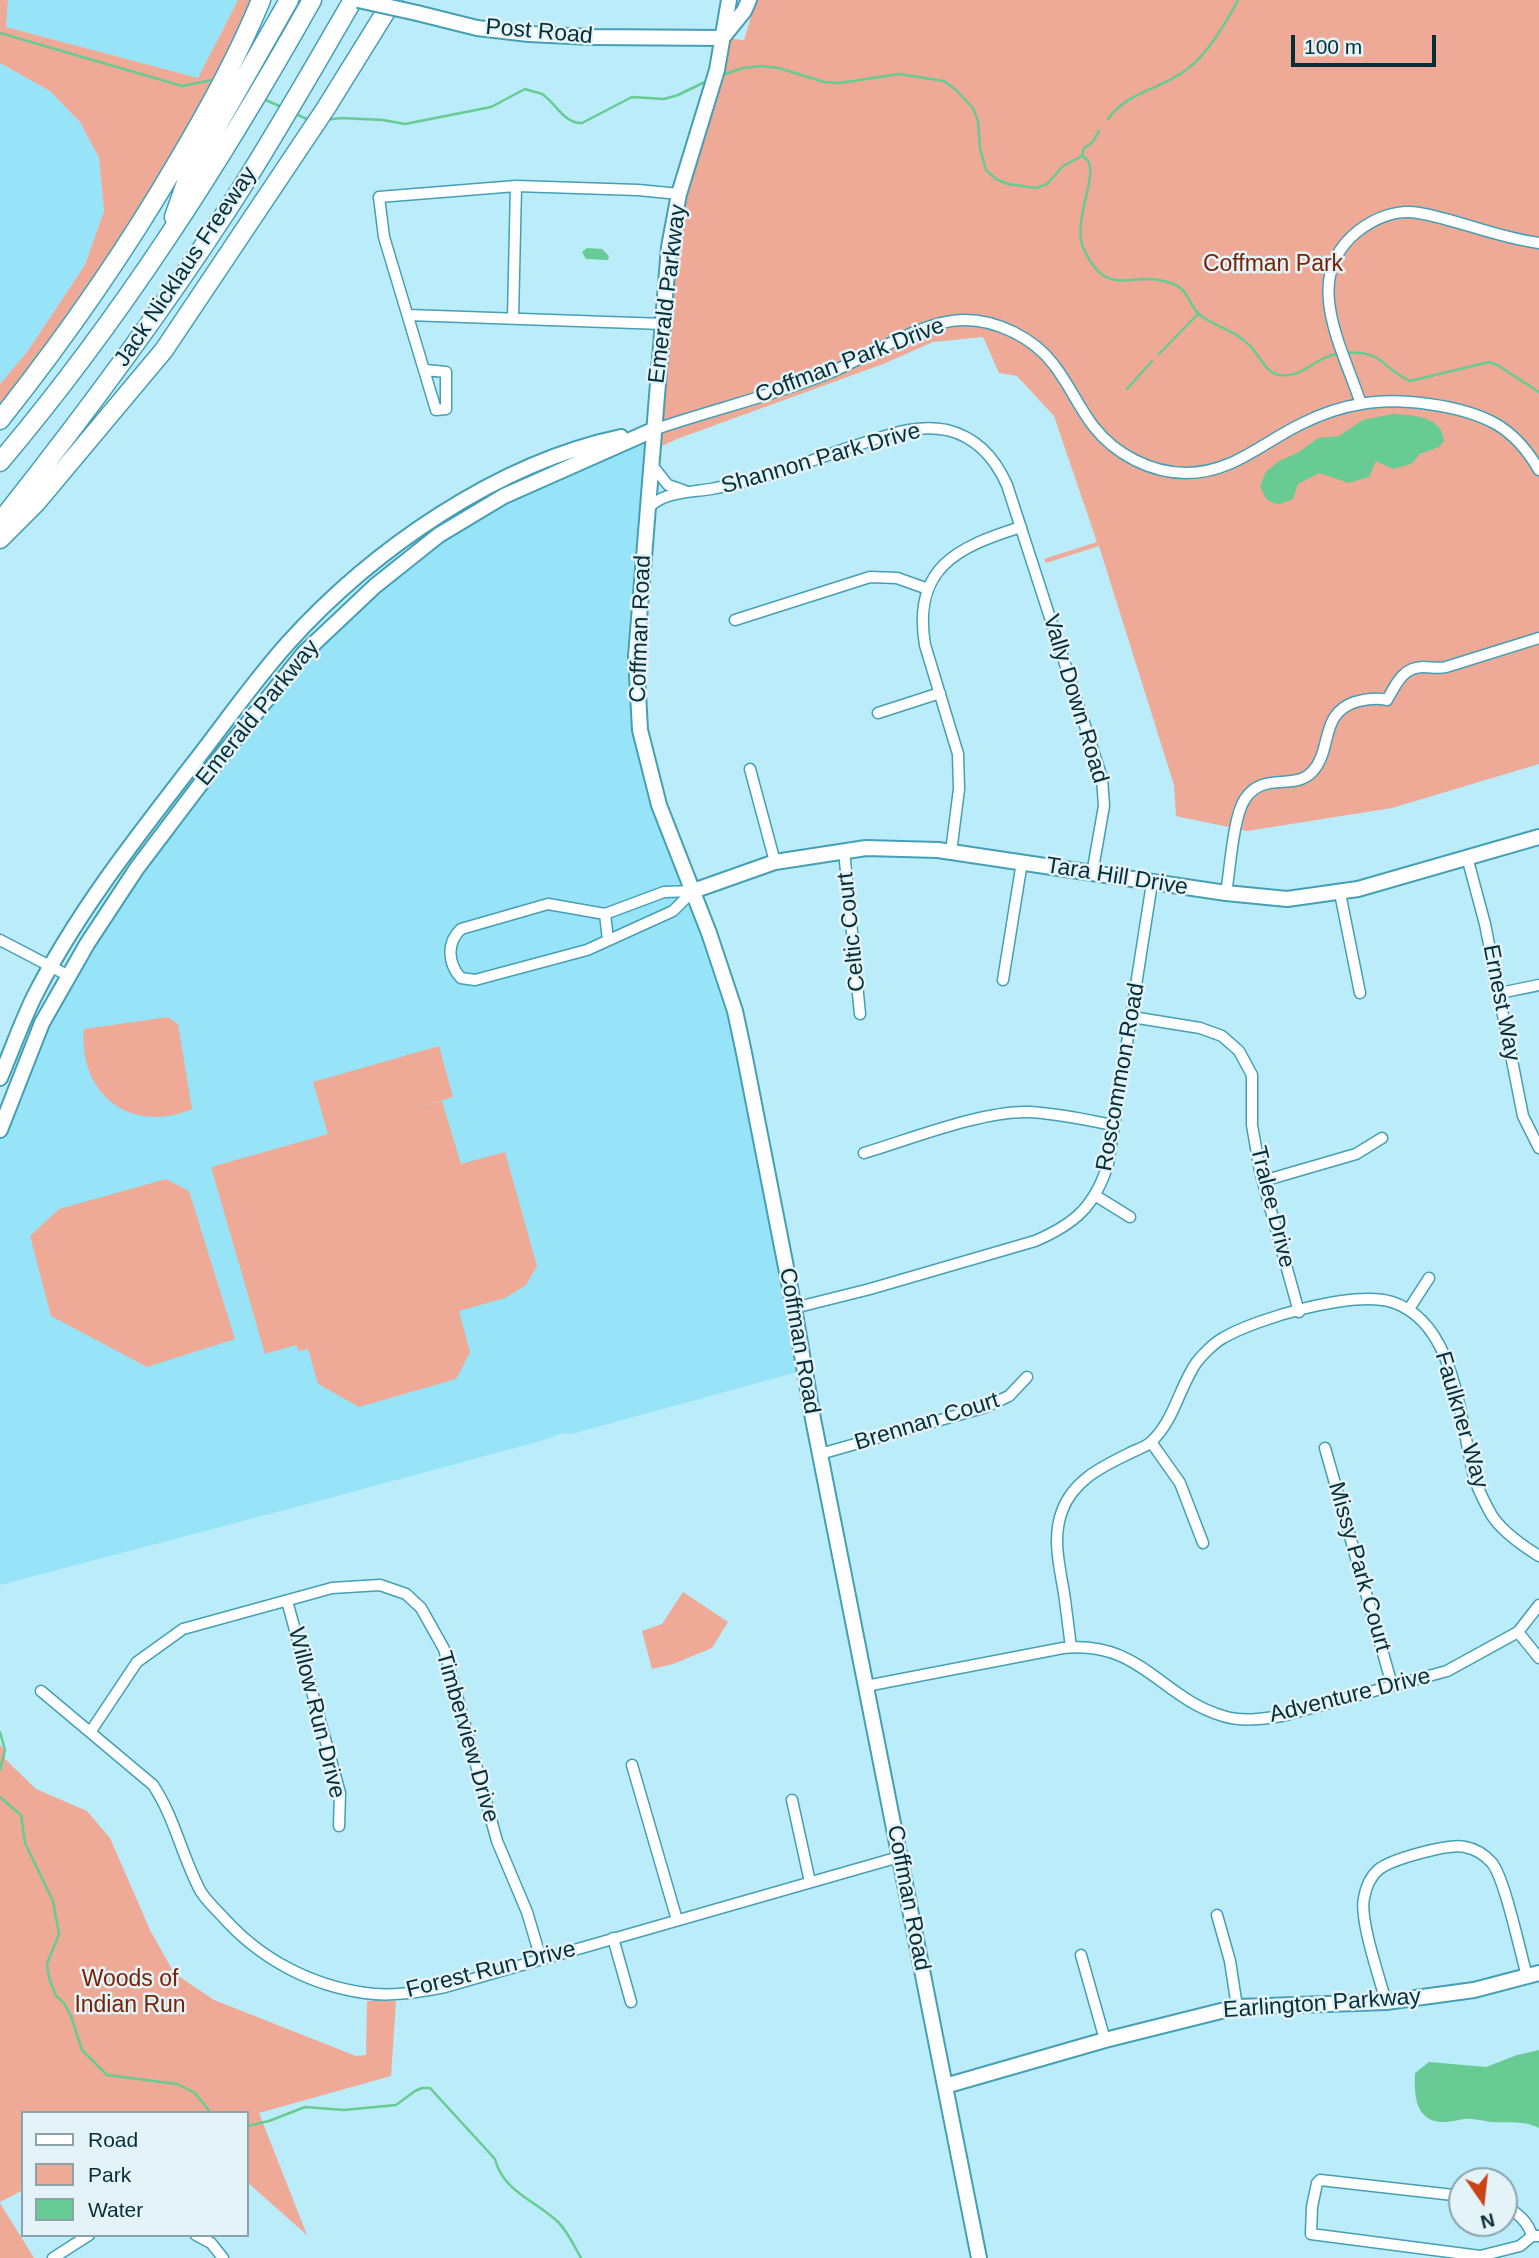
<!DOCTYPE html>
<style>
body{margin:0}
#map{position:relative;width:1539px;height:2258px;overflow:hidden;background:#baecfa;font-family:Arial,sans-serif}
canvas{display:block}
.legend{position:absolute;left:21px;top:2111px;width:228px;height:126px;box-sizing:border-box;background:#e3f3f8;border:2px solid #8ba4ab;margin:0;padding:9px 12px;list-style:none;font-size:21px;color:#062e37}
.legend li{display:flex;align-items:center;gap:14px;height:35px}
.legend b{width:35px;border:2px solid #8ba4ab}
.north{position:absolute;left:1448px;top:2167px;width:70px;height:70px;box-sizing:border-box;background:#e3f3f8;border:2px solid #8ba4ab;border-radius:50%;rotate:166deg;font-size:19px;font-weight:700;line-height:28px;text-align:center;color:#062e37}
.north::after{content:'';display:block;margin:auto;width:24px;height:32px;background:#cc4416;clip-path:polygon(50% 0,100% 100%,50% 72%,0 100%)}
.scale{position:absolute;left:1291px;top:35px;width:145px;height:32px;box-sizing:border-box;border:4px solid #062e37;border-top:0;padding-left:9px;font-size:21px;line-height:24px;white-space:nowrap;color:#062e37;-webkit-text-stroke:5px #e3f3f8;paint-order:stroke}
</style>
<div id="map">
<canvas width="1539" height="2258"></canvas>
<ul class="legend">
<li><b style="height:9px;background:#fff"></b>Road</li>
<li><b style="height:19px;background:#eeaa96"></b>Park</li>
<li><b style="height:19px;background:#67cb93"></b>Water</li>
</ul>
<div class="north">N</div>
<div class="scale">100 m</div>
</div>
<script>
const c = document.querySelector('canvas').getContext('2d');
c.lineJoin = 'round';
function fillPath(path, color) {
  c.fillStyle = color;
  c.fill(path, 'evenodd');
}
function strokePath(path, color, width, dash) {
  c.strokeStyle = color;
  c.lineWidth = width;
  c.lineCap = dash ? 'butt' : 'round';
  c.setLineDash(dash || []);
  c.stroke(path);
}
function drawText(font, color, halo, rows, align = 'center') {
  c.font = font + ' Arial,sans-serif';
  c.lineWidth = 5;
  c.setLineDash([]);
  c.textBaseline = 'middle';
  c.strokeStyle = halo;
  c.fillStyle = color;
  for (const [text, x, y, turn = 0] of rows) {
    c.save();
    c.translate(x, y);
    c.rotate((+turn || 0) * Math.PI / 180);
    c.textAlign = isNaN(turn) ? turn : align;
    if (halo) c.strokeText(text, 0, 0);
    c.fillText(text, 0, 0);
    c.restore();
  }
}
fillPath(new Path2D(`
 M8,0H238L198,78L6,27Z
 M0,63L50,91L80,122L99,158L104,211L85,265L27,352L0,384Z
 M653,430L640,730L724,976L805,1370L571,1434L562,1433L544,1440L311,1503L0,1585V1130L10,1100L87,944L273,690L439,535Z`), '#97e4f9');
fillPath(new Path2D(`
 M0,0H8L6,27L198,78L238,0H256L220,72L125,235L0,412V384L27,352L85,265L104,211L99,158L80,122L50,91L0,63Z
 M756,0H1539V764L1392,808L1247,831L1176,816L1174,785L1099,546L1046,563L1044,559L1097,542L1054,416L1017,376L999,373L983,337L933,342L883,364L677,439L651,451L669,247L722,38L744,40Z
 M168,1017L178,1024L192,1109C131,1135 78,1094 84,1029Z
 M439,1046L453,1097L414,1109L442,1101L461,1164L505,1152L537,1266L526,1285L505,1298L459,1311L470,1352L456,1379L359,1407L318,1384L308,1349L299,1351L296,1345L265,1354L211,1167L328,1134L313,1082Z
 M166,1179L189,1191L235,1339L147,1367L51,1316L30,1236L59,1209Z
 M683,1592L728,1622L712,1648L673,1664L652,1669L642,1631L662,1624Z
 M0,1745L5,1750V1759L36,1789L87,1811L110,1838L150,1930L174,1973L214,2000L356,2056L366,2055L367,2001H396L391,2076L259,2113L307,2235L247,2182V2113H23V2190L0,2202Z
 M0,2203L34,2258H0Z`), '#eeaa96');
fillPath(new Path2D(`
 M587,248L602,249L609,256L608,260L586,259L582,252Z
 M1393,414C1413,415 1442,416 1444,441L1439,447L1420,454L1411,464L1393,469L1376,461L1369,477L1349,483L1319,473L1298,484L1293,499L1280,504L1273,503L1266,499L1260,486L1266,472L1279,461L1299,452L1318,438L1339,436L1363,420Z
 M1539,2050V2128C1524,2120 1508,2123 1491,2122C1482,2121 1474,2118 1464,2119C1457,2120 1450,2122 1443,2122C1415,2122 1414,2094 1415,2073L1429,2062L1486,2067L1517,2055Z`), '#67cb93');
strokePath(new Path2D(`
 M0,33L182,86L217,79
 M722,75L743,68L762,66L779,68L824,82L840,83L899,74L944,81L955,89L973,108L978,121L980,148L986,170L996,179L1008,184L1036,188L1047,184L1063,166L1082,156C1085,158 1088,159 1089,163C1096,179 1073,223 1083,247C1108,304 1132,267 1173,284C1190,290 1189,307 1200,315C1215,327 1237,331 1250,346C1259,355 1266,373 1279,375C1303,379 1316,356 1338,354
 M261,98L284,108
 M296,114L309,120
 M1108,119C1128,91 1160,90 1186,70C1206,56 1227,22 1238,0
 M326,120L341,118L383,120L405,124L491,107L525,89C530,91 537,92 542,94C556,103 564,124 582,123L632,97L664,99L678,95L709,80
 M1082,156L1084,148L1092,143L1099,131
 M1345,353C1384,350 1381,368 1410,381L1489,362L1499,366L1539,392
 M1159,354L1198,314
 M1127,389L1152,361
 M0,1732L5,1750L0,1770
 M0,1797L21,1815L25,1843L53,1901L59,1934L47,1964L49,1978L56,1996L64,2003L71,2016L82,2050L107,2075L177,2084L195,2093L211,2113
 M247,2126L269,2121L305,2107L344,2110L396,2105L415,2091L422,2088H430L495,2159C503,2191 534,2200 557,2221C567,2230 574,2246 581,2258`), '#67cb93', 2.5);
const street = new Path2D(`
 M408,315L663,324
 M513,318L516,186
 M425,370L446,372V409L436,410L384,237L379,197L516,186L638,190L679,194
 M1361,404C1342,346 1300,277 1358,231C1375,218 1397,209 1419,213C1459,220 1498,238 1539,243
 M653,430C711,410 772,396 829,373C868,357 921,321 962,320C996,319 1034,338 1054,365C1069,384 1079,408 1094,427C1115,454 1151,473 1186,473C1232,473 1262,443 1301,424C1319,415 1341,407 1361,404C1399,397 1462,405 1496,424C1515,435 1528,451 1539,470
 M652,465L668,485L685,491
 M647,510C662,490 694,493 716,488C763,480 809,461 854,446C884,437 914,423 947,430C976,437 995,458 1007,485L1102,778L1104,806L1092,874
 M735,620L870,577L897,578L928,589
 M878,713L940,693
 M750,769L775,862
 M844,851L860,1014
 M951,852L959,789L958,754L925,645C912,568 957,547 1021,527
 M1467,857L1485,924L1523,1116L1539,1148
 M693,891L673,911L587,950L475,980L461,978C448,964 446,943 461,929L548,904L605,914L664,892Z
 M1226,893C1230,871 1233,816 1245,799C1263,771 1294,791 1312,772C1333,750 1319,714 1355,702C1366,699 1376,697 1387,700C1396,684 1403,667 1423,667C1432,667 1438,669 1446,667L1539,638
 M1340,893L1360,993
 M605,914L608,940
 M0,940L69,976
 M1003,980L1022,862
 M1500,993L1539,985
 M1132,1017L1200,1028L1222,1036L1239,1051L1252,1075V1125L1260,1171L1299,1312
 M864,1153C911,1139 981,1111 1028,1112C1057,1113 1086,1120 1114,1125
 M1263,1181L1356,1154L1382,1138
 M1096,1196L1130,1217
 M794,1308L870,1289L1035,1241C1075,1224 1095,1206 1108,1164L1152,883
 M1409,1309L1429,1278
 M1151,1442L1180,1483L1203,1543
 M1325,1448L1392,1685
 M820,1454L983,1408L1009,1396L1027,1377
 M287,1601L340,1793L339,1826
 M1518,1632L1539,1658
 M1071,1647C1069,1632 1067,1616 1065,1600C1061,1570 1051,1541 1062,1511C1073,1481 1101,1467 1128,1454C1135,1450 1146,1447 1151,1442C1174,1421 1179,1388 1196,1363C1202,1355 1214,1343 1223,1338C1257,1318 1354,1290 1392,1302C1457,1323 1459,1420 1474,1476C1477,1488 1485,1503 1491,1514C1501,1531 1523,1546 1539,1556
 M866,1686L1063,1648C1141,1640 1159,1697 1223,1716C1242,1722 1262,1719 1282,1716L1447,1671L1518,1632L1539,1605
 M41,1691L153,1785C175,1818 182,1857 201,1892C207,1901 215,1909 222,1916C259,1958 309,1985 365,1993C391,1997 419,1992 445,1987L899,1857
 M91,1731L137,1662L183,1629L332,1588L380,1585L406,1594L421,1608L444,1649L497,1841L527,1912L541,1959
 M632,1765L677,1920
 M792,1800L810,1882
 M1217,1915L1230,1961L1237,2007
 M613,1938L631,2002
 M1081,1955L1105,2040
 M1386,2002C1380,1979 1359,1919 1364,1898C1366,1887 1370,1877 1378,1870C1391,1859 1450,1843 1465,1847C1476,1849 1485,1855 1492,1863C1505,1879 1520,1952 1527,1976
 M1462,2196L1320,2180L1317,2183L1312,2207L1311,2234L1480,2256L1520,2246L1532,2236H1539
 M1504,2205C1517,2213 1528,2221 1532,2236
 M196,2235L211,2243L223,2258
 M53,2258L89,2235`);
const secondary = new Path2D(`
 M729,0L717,70L679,194L669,247L636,656L640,730L659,805L709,933L735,1011L744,1053L794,1308L813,1419L979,2258
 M417,13L477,28L529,34L591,37L722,38
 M723,37L744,11L749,0
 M693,891L775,862L866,848L938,850L1226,893L1287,899L1358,889L1539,837
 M0,1078C12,1050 22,1021 35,995C78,911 136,838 193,764C225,723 254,681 288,643C372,550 497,463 621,437
 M0,1130L42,1023L87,944L137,868L224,753L304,653L375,586L439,535L504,496L653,430
 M945,2086L1105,2040L1237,2007L1386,2002L1474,1990L1539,1973`);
const highway = new Path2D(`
 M174,217L188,177L289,0
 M0,420C65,338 125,252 178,161C209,109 238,56 261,0
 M0,462C120,320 221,162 312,0
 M0,522C80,421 157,318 228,209C272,141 312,70 353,0
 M0,539L36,503L164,350L326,108L393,0`);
strokePath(street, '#459fb5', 13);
strokePath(secondary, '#459fb5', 18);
strokePath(highway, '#459fb5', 21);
strokePath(street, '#fff', 10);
strokePath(secondary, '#fff', 14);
strokePath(highway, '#fff', 18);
const secondaryBridge = new Path2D(`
 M358,0L417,13`);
strokePath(secondaryBridge, '#459fb5', 18, []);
strokePath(secondaryBridge, '#fff', 14);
drawText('23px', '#062e37', '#e3f3f8', [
 ["Post Road",539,32,5],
 ["Jack Nicklaus Freeway",186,267,-56],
 ["Emerald Parkway",668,294,-83],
 ["Coffman Park Drive",850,361,-21],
 ["Shannon Park Drive",821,459,-16],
 ["Coffman Road",641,629,-88],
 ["Vally Down Road",1075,699,73],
 ["Emerald Parkway",258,713,-51],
 ["Tara Hill Drive",1117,877,9],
 ["Celtic Court",852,932,-96],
 ["Ernest Way",1501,1003,79],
 ["Roscommon Road",1121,1077,-80],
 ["Tralee Drive",1272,1207,76],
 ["Coffman Road",799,1341,80],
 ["Faulkner Way",1461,1420,74],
 ["Brennan Court",927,1422,-17],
 ["Missy Park Court",1359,1567,74],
 ["Adventure Drive",1350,1696,-14],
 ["Willow Run Drive",316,1713,76],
 ["Timberview Drive",467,1737,74],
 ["Coffman Road",908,1898,79],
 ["Forest Run Drive",491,1970,-14],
 ["Earlington Parkway",1322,2004,-4]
]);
drawText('23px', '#782305', '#e3f3f8', [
 ["Coffman Park",1273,265],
 ["Woods of",130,1980],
 ["Indian Run",130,2006]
]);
</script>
